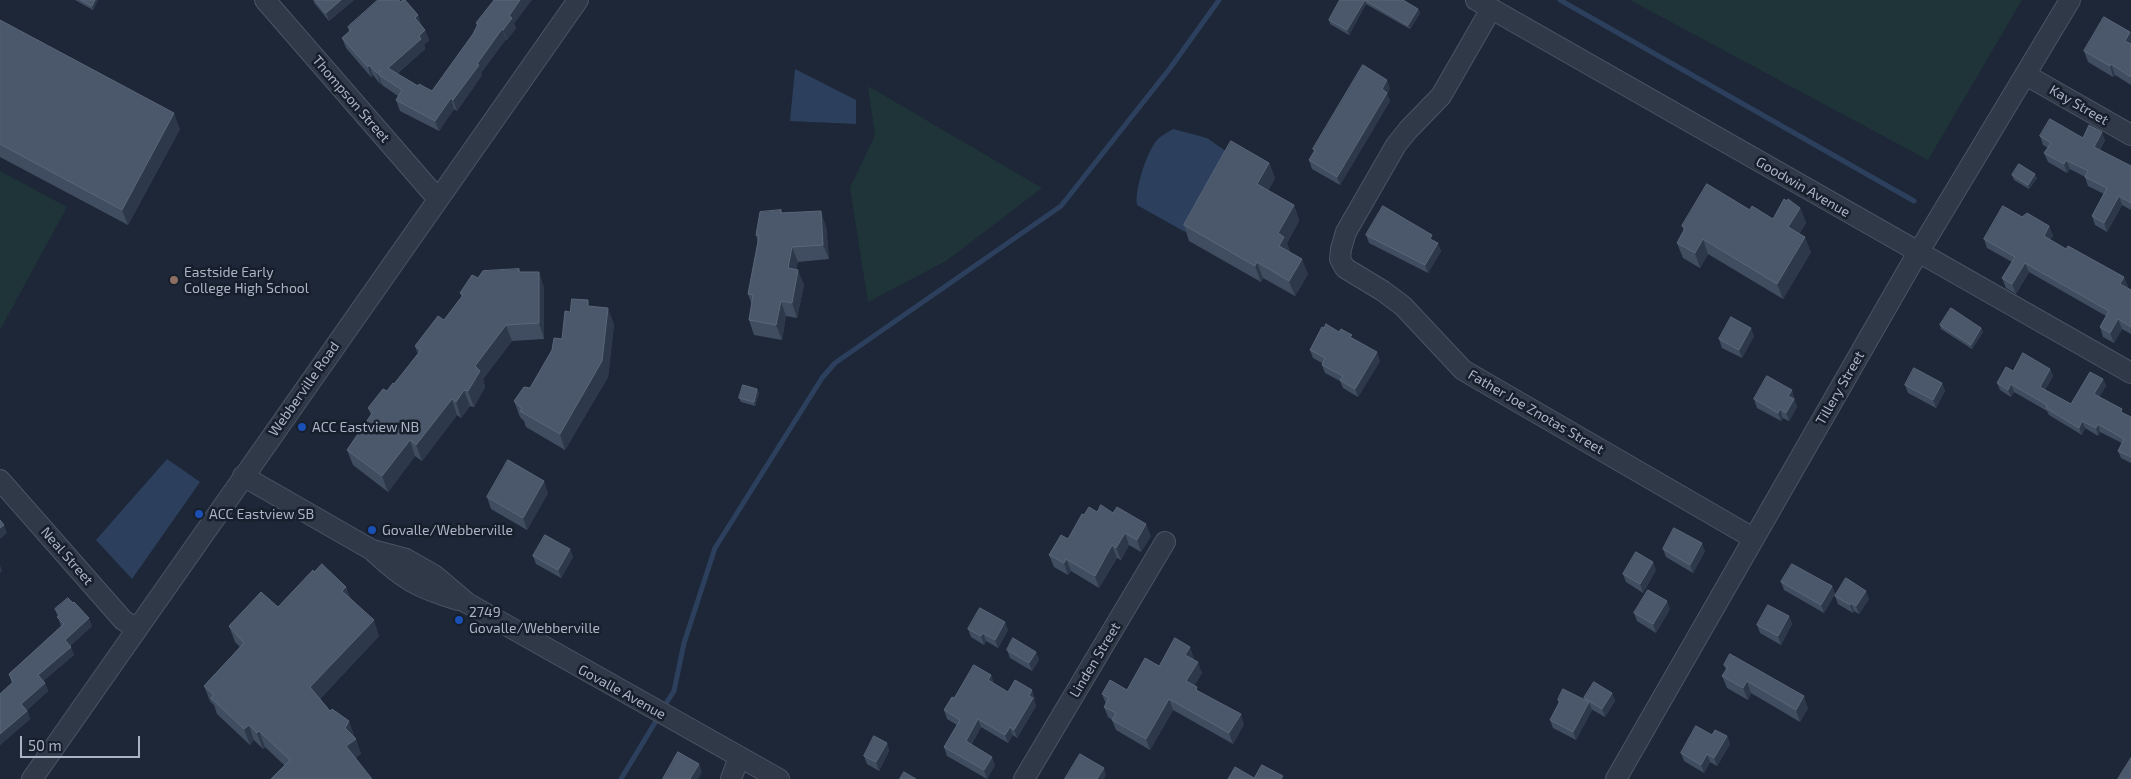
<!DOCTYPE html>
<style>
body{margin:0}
#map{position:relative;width:2131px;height:779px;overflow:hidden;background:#1d2737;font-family:"Exo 2",sans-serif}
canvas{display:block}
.scale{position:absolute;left:20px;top:736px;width:120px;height:22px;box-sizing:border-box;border:2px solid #aab4c5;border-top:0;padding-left:6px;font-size:15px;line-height:18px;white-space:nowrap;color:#aab4c5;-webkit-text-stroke:4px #161f2b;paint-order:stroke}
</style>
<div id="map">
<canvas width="2131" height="779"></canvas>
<div class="scale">50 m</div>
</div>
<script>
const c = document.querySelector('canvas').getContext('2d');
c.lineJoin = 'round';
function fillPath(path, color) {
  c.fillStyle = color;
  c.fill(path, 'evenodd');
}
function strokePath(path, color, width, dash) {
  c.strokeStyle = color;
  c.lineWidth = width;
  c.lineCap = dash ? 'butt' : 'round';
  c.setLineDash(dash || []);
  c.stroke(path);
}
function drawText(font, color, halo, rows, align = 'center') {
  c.font = font + ' "Exo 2",sans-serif';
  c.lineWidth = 5;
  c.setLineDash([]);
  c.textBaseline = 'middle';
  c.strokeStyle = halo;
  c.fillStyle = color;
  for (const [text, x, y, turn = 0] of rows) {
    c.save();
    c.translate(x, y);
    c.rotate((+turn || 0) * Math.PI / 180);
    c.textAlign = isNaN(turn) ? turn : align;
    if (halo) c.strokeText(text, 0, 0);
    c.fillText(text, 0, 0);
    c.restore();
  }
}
fillPath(new Path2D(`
 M1630,0H2022L1928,160Z
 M868,86L1042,188L946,261L868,302L850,188L875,135Z
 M0,171L67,207L0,330Z`), '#1f3438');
fillPath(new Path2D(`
 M795,69L856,100V124L790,121Z
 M1173,129L1207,138L1230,154L1217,181L1185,232L1137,205C1134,191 1147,151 1157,140C1161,136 1168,132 1173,129Z
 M167,459L200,482L132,579L96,540Z`), '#2c405e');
strokePath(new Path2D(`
 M1560,0L1914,201
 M663,708L674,691L684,643L715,548L822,378L835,363L1061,206L1171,67L1219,0
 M621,779L659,716`), '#2c405e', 5);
const minor = new Path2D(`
 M265,0L437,198
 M1476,0L2131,373
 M1491,9L1441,96L1408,130L1396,145L1346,232L1341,249L1340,259L1345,268L1383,291L1403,306L1463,370L1753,538
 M2026,75L2131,135
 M243,476L372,550L406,559L434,575L467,603L779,779
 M0,480L123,620L136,628
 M374,552C404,580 418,588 458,600
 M32,779L578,0
 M731,779L739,757
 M1024,779L1165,542
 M1616,779L1909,268L2070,0`);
strokePath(minor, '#4b5463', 22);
strokePath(minor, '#303947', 20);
fillPath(new Path2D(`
 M75,0H98L93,10Z
 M313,0H354L329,21L315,4Z
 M1340,0H1403L1418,9L1420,13L1410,29L1366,4L1349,35L1330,24L1329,20Z
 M0,20L180,129L128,225L0,157Z
 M476,23L514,24L516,28L507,40L506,39L481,73L482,75L457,111L454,109L439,131L400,111L396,100L398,96L382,85L381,83L380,84L373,75L371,77L346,48L342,38L349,32L348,27L422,26L425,30L429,40L424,45L425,49L397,74L418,86L432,91L473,34L477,26Z
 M2130,32L2131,35V85L2115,75L2113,77L2088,62L2084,51Z
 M1390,88L1387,94L1390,101L1340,185L1312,169L1309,160L1314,152L1313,149Z
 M2040,136L2083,138L2105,140L2100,150L2131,166V210L2122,205L2107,232L2095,225L2092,216L2104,194L2088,186L2085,177L2070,169L2067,173L2048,162L2044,153L2048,148L2043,145Z
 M1269,163L1275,178L1268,191L1294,205L1299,221L1287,243L1290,252L1308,274L1295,296L1263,278L1261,282L1189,241L1184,225Z
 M2012,175L2037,178L2029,189L2014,180Z
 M1800,208L1806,223L1799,234L1811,252L1783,299L1708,254L1700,268L1683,258L1677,243L1684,231L1682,226L1750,210L1773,219Z
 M781,210L782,213L826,226L829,259L798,262L796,269L804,285L797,318L786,316L782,340L754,335L749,320L752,305L748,294L758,243L756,235Z
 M2022,217L2049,226L2053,236L2050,240L2128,286L2127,288L2131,290V334L2122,329L2114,343L2103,337L2100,327L2106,316L2029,272L2016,294L2006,288L2002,278L2012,262L1987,248L1984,239Z
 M1366,235L1434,241L1441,251L1428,273L1369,243Z
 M519,269L520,272L544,287V339L512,341L483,379L485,387L474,407L470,406L461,418L457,415L422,461L415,456L388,492L353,465L347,450L371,415L368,408L394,384L418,354L415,346L444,320L462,297L460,293L478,278Z
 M590,306L614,324L608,377L565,450L526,427L524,421L520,417L514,401L530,388L562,339L570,312Z
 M1940,325L1981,328L1983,332L1972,349L1941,329Z
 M1754,336L1742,358L1722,348L1719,339Z
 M1353,339L1380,361L1358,397L1343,388L1340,381L1325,373L1322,365V363L1313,358L1310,350Z
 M2050,369L2053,376L2045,390L2071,404L2103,379L2106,386L2099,397L2124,414L2131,417V463L2121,458L2118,451L2122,443L2100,432L2098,436L2085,428L2082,435L2049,415L2047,411L2014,392L2011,397L2000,390L1997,383L2013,371Z
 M1942,383L1945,391L1936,408L1908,393L1905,385Z
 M757,389L759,393L755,406L741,402L739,398Z
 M1795,398L1794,399L1797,407L1789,421L1783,418L1781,421L1757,408L1754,399Z
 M548,493L527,530L491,509L487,497Z
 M1097,512L1151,536L1141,552L1129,545L1121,560L1117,558L1099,588L1071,571L1068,575L1054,567L1049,555Z
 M570,549L573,557L561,578L536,564L533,556Z
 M1663,549L1705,551L1693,573L1666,557Z
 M1656,570L1643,593L1626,582L1623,574Z
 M314,572L346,587L350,598L379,636L320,699L330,711L355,737L361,754L284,765L265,747L263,749L254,740L250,745L217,714L214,705L210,701L204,686L240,647L235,642L229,626L278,607Z
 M1781,582L1832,586L1835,594L1824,613L1784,590Z
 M1835,596L1869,599L1859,614L1854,611L1853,613L1838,604Z
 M55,609L92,626L70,646L74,655L43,681L45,683L48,691L27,710L30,719L0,745V694L12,683L9,674L61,626Z
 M1670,609L1656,633L1637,621L1634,613Z
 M1789,616L1792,624L1781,645L1760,633L1757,625Z
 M968,629L1008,630L998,648L986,641L984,645L971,637Z
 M1007,650L1036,652L1039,660L1032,671L1010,658Z
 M1194,658L1193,659L1202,673L1194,686L1198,691L1244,724L1233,744L1173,710L1150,750L1116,730L1112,720L1108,717L1104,707L1106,704L1102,694L1127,690L1159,666Z
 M1724,665L1808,708L1800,722L1751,693L1748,700L1727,688L1722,676L1726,670Z
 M991,675L993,683L1008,692L1035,698L1034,700L1036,706L1017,738L1013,735L1008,743L981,727L971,745L995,765L987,779L947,756L944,747L957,725L947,719L944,710L954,698Z
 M1612,693L1615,701L1605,717L1591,709L1592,710L1576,740L1553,728L1550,720L1559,704L1558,700H1585L1584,698Z
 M1712,735L1727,736L1730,744L1717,766L1710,762L1704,773L1684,761L1681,753Z
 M887,743L889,751L879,771L867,764L864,756Z`), '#404d60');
fillPath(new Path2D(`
 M95,0H98L93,10L92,6Z
 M341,0H354L329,21L326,13Z
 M520,0H532L514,24L516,28L507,40L503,30L509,16Z
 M1365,0L1366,4L1349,35L1347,30Z
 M1418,9L1420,13L1410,29L1408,25Z
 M418,15L422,26L415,18Z
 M502,29L506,39L481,73L482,75L457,111L453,100L477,64Z
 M425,30L429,40L424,45L425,49L392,78L388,68Z
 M2130,32L2131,35V47L2125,41Z
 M2111,64L2115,75L2113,77L2110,66Z
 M369,65L373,75L371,77L368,67Z
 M381,70L378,74L381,83L380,84L377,73Z
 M1387,80L1390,88L1387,94L1390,101L1340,185L1337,177L1382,89Z
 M451,98L454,109L439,131L435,121Z
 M174,113L180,129L128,225L122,210Z
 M2102,132L2105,140L2097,156L2094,147Z
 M2066,160L2070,169L2067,173L2064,164Z
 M1269,163L1275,178L1263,200L1257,184Z
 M2035,174L2037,178L2029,189L2028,185Z
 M2119,196L2122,205L2107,232L2104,223Z
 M1294,205L1299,221L1287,243L1290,252L1279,246L1278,233Z
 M1800,208L1806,223L1794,242L1788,227Z
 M821,211L826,226L829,259L823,245Z
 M2049,226L2053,236L2047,245L2044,236Z
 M1805,237L1811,252L1783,299L1777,284Z
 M1703,239L1708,254L1700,268L1695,253Z
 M1438,243L1441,251L1428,273L1425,265Z
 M792,247L798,262L794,283L788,268Z
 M1302,259L1308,274L1295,296L1289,281Z
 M1257,262L1263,278L1261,282L1255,266Z
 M2025,263L2029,272L2016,294L2012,284Z
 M798,270L804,285L797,318L792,303Z
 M539,272L544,287V339L539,323Z
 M2124,277L2128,286L2124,294L2120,284Z
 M781,301L786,316L782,340L776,325Z
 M608,308L614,324L608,377L565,450L560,434Z
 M2118,319L2122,329L2114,343L2110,333Z
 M506,325L512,341L483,379L485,387L474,407L468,391L475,366Z
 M1751,328L1754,336L1742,358L1739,350Z
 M1981,328L1983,332L1972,349L1971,345Z
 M1377,352L1380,361L1358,397L1355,389Z
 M2050,369L2053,376L2043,394L2040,387Z
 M2103,379L2106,386L2097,401L2094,394Z
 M1942,383L1945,391L1936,408L1933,400Z
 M2011,384L2014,392L2011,397L2008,390Z
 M757,389L759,393L755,406L754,402Z
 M464,390L470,406L461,418L456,402Z
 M1792,390L1797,407L1789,421L1786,413L1788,396Z
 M452,399L457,415L422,461L416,445Z
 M1780,409L1783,418L1781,421L1778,413Z
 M2082,421L2085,428L2082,435L2079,428Z
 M2098,424L2100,432L2098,436L2096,428Z
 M410,440L415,456L388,492L382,476Z
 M544,481L548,493L527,530L523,518Z
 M1146,524L1151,536L1141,552L1137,540Z
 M4,525L7,533L0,539V528Z
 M1125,533L1129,545L1121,560L1116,548Z
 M1702,543L1705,551L1693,573L1690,565Z
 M1112,545L1117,558L1099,588L1095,576Z
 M570,549L573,557L561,578L558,570Z
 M1066,559L1071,571L1068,575L1064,563Z
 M1653,562L1656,570L1643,593L1640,584Z
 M0,565L2,571L0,573Z
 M1832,586L1835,594L1824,613L1821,605Z
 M346,587L352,603L342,591Z
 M1866,591L1869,599L1859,614L1856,606Z
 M1667,601L1670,609L1656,633L1653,624Z
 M1851,603L1854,611L1853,613L1850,605Z
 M1789,616L1792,624L1781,645L1778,636Z
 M89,618L92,626L68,648L65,640Z
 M374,620L379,636L316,703L310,687Z
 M1005,622L1008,630L998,648L995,640Z
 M983,633L986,641L984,645L981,636Z
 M71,647L74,655L41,683L38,675Z
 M1190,647L1194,658L1189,666L1185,655Z
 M1036,652L1039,660L1032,671L1029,663Z
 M1198,662L1202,673L1190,692L1186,681Z
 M991,675L994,683L991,688L988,680Z
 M1747,681L1751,693L1748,700L1743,688Z
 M45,683L48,691L24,712L21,704Z
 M1032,690L1035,698L1034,700L1036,706L1017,738L1014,730Z
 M1612,693L1615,701L1605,717L1602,709Z
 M1804,696L1808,708L1800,722L1796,710Z
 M1169,699L1173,710L1150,750L1146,739Z
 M1589,702L1592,710L1576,740L1573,732Z
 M27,711L30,719L0,745V734Z
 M1241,714L1244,724L1233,744L1229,733Z
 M978,719L981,727L968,749L966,741Z
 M349,721L355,737L353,741L356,739L361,754L351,762L346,746L345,728Z
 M249,725L254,740L250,745L244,729Z
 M1010,727L1013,735L1008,743L1005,735Z
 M259,731L265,747L263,749L257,733Z
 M1727,736L1730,744L1717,766L1714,758Z
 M887,743L889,751L879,771L876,762Z
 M1707,754L1710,762L1704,773L1701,765Z
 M992,757L995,765L987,779L984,770Z
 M699,764L702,772L698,779H691Z
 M1104,768L1106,775L1104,779H1097Z`), '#2d394b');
const building = new Path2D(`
 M81,0H95L92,6Z
 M315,0H341L326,13Z
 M378,0H399L400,2L403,0H405L418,15L415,18L425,30L419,36L421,39L388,68L418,86L419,84L432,91L473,34L478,24L476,23L494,0H520L509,16L512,18L503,30L502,29L477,64L479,65L453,100L451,98L435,121L396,100L402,90L378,74L381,70L377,73L369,65L368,67L342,38L351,30L348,27Z
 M1340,0H1365L1347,30L1329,20Z
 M1365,0H1403L1418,9L1408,25Z
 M2104,17L2130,32L2125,41L2131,44V77L2111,64L2110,66L2084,51Z
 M0,20L174,113L122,210L0,144Z
 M1363,65L1387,80L1382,89L1387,93L1337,177L1309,160L1315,150L1313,149Z
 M2050,119L2083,138L2089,125L2102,132L2094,147L2131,166V203L2119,196L2104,223L2092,216L2107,188L2085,177L2088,171L2066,160L2064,164L2044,153L2051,143L2040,136Z
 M1231,141L1269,163L1257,184L1294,205L1278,233L1284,237L1279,246L1302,259L1289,281L1257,262L1255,266L1184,225Z
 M2019,164L2035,174L2028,185L2012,175Z
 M1707,184L1750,210L1752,206L1773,219L1784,199L1787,201L1788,199L1800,208L1788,227L1805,237L1777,284L1703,239L1695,253L1677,243L1685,228L1682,226Z
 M1383,206L1432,235L1430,239L1438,243L1425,265L1366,235Z
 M2003,206L2022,217L2027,213L2049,226L2044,236L2066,249L2068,246L2124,277L2120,284L2131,290V327L2118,319L2110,333L2100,327L2109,311L2025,263L2012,284L2002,278L2015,257L1984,239Z
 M781,210V213L821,211L823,245L792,247L788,268L798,270L792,303L781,301L776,325L749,320L753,295L748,294L759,236L756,235L760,212Z
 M519,269V272H539V323L506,325L475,366L480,371L468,391L464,390L456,402L452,399L416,445L410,440L382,476L347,450L373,412L368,408L383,389L387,391L393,383L394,384L421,350L415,346L438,316L444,320L463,295L460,293L472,275L478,278L483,271Z
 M572,299L588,300V306L608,308L602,361L560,434L520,411L522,409L514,401L524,387L530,388L552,350L554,338L562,339L565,311L570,312Z
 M1951,308L1981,328L1971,345L1940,325Z
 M1731,317L1751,328L1739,350L1719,339Z
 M1326,324L1339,332L1341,329L1352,335L1350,337L1377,352L1355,389L1340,380L1343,376L1322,365L1325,358L1310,350L1322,327L1324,328Z
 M2023,353L2050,369L2040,387L2071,404L2090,372L2103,379L2094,394L2122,409L2121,412L2131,417V457L2118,451L2124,439L2098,424L2096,428L2082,421L2079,428L2046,408L2047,405L2011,384L2008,390L1997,383L2006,367L2013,371Z
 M1914,368L1942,383L1933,400L1905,385Z
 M1767,376L1792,390L1788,396L1794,399L1786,413L1780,409L1778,413L1754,399Z
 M743,385L757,389L754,402L739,398Z
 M508,460L544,481L523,518L487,497Z
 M1101,505L1113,513L1117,507L1146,524L1137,540L1125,533L1116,548L1112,545L1095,576L1066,559L1064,563L1049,555L1061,535L1068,539L1082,514L1084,515L1089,507L1097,512Z
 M0,520L4,525L0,528Z
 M1674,528L1702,543L1690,565L1663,549Z
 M545,535L570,549L558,570L533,556Z
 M1636,552L1653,562L1640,584L1623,574Z
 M322,564L346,587L342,591L374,620L310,687L330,711L332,709L349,721L345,728L356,739L346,746L372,779H271L290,760L259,731L257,733L249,725L244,729L211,698L214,695L204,686L244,643L229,626L261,592L278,607L313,570L314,572Z
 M1792,564L1832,586L1821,605L1781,582Z
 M1846,578L1866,591L1856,606L1851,603L1850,605L1835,596Z
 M1648,590L1667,601L1653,624L1634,613Z
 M68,598L73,603L74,602L89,618L65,640L71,647L38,675L45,683L21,704L27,711L0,734V694L13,682L9,674L64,624L57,617L60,615L55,609Z
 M1768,605L1789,616L1778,636L1757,625Z
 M980,608L1005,622L995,640L983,633L981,636L968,629Z
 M1013,638L1036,652L1029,663L1007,650Z
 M1175,638L1190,647L1185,655L1198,662L1186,681L1197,687L1196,690L1241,714L1229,733L1169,699L1146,739L1112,720L1116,713L1104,707L1109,698L1102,694L1110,680L1127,690L1145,658L1159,666Z
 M1730,654L1804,696L1796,710L1747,681L1743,688L1722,676L1728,667L1724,665Z
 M974,665L991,675L988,680L1008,692L1015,680L1032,690L1029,696L1033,698L1014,730L1010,727L1005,735L978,719L966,741L992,757L984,770L944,747L960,720L944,710L952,697L954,698Z
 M1594,682L1612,693L1602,709L1584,698Z
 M1563,689L1589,702L1573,732L1550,720L1560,701L1558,700Z
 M1696,726L1712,735L1715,730L1727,736L1714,758L1707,754L1701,765L1681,753Z
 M874,736L887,743L876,762L864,756Z
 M678,752L699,764L690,779H691H663Z
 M1080,754L1104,768L1097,779H1065Z
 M2131,758V779H2118Z
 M1262,765L1283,776L1281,779H1228L1235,767L1254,778Z
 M904,772L916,779H900Z`);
fillPath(building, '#4b586b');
strokePath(building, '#5a6679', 1);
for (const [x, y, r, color] of [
 [174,280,5,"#8d6e63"],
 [302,427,5,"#1a4fb4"],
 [199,514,5,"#1a4fb4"],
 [372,530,5,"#1a4fb4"],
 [459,620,5,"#1a4fb4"]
]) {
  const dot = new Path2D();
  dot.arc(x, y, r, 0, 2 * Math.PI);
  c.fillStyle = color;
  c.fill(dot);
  strokePath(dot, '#161f2b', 2);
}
drawText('14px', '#aab4c5', '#161f2b', [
 ["Thompson Street",351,99,49],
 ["Kay Street",2079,105,30],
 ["Goodwin Avenue",1803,187,30],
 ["Tillery Street",1840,388,-60],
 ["Webberville Road",304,389,-55],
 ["Father Joe Znotas Street",1536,412,30],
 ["Neal Street",67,556,49],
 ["Linden Street",1095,660,-59],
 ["Govalle Avenue",622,692,29]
]);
drawText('14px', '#aab4c5', '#161f2b', [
 ["Eastside Early",184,272],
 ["College High School",184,288],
 ["ACC Eastview NB",312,427],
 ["ACC Eastview SB",209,514],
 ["Govalle/Webberville",382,530],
 ["2749",469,612],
 ["Govalle/Webberville",469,628]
], 'left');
</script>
